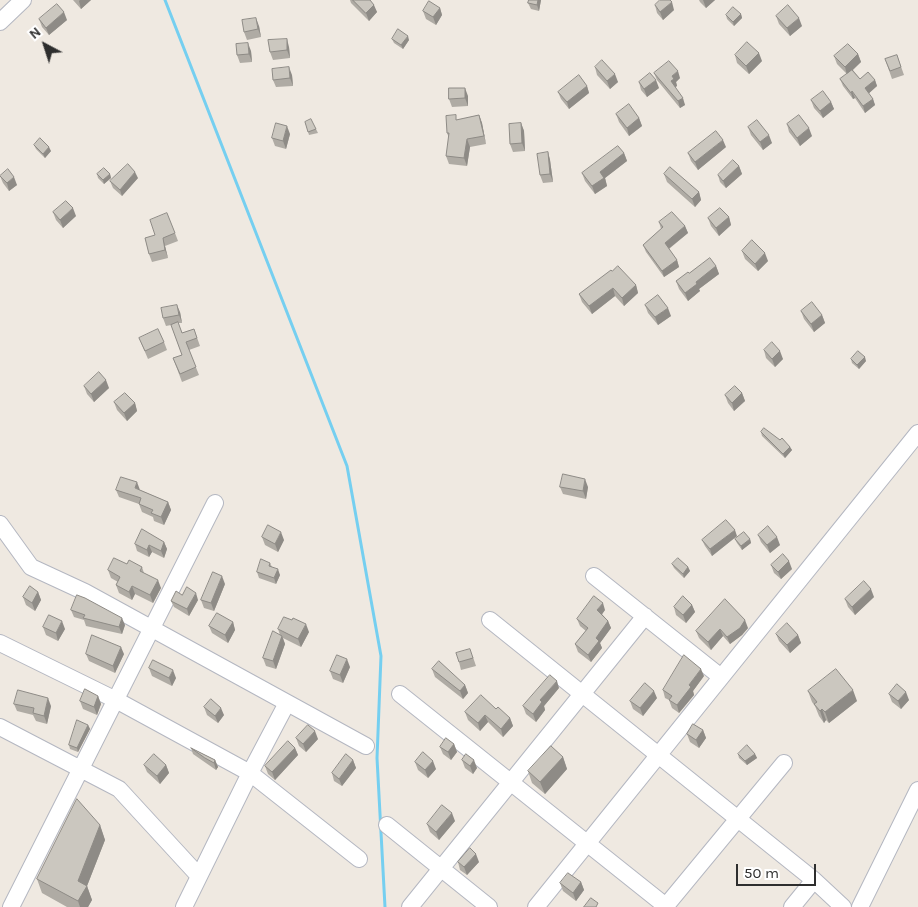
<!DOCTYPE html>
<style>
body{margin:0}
#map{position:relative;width:918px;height:907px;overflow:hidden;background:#efe9e1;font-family:Karla,sans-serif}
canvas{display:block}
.north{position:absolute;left:20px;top:20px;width:50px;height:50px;-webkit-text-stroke:4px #fff;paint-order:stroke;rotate:320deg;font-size:14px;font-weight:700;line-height:20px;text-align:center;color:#2e2e2e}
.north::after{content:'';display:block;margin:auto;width:18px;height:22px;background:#2e2e2e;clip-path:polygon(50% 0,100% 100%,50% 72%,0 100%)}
.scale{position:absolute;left:736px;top:864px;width:80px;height:22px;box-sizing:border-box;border:2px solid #2e2e2e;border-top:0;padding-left:6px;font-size:15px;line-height:18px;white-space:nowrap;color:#2e2e2e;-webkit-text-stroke:4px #fff;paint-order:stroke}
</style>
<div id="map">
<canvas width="918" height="907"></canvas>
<div class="north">N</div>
<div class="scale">50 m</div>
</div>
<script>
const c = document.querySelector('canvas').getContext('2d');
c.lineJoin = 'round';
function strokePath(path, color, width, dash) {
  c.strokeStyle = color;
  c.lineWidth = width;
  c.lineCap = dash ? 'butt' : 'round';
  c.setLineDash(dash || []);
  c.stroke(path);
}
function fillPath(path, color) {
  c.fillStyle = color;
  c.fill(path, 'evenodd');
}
strokePath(new Path2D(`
 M165,0L347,466L381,656L377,758L385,907`), '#75cff0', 3);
const minor = new Path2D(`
 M0,22L23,0
 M0,524L31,567L85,592L366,746
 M594,576L721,677
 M490,620L814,880L843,907
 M0,643L116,700L250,773L359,859
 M400,694L667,907
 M0,727L119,789L198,875
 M387,825L489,907
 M11,907L215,503
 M184,907L250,773L287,703
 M410,907L645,616
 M536,907L918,433
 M665,907L784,763
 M792,907L814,880
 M860,907L918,790`);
strokePath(minor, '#b4b7c1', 18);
strokePath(minor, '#fff', 16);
fillPath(new Path2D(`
 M73,0H91L81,9Z
 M350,0H370L377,12L369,21L351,3Z
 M529,0H541L539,11L531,9L528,3Z
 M699,0H715L706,8L700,2Z
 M655,5L674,10L663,20L657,13Z
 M440,8L442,15L436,25L426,19L423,11Z
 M741,14L742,18L734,26L727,19L726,15Z
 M776,16L802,26L790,36L779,24Z
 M39,19L67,20L49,35L42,27Z
 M259,26L261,37L247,40L244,32Z
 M392,39L409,40L403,49L394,43Z
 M289,47L290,58L273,60L270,52Z
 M251,51L252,62L240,63L237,55Z
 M858,54L861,62L853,70L860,79L875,80L877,86L868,94L873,99L875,105L865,113L855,98L853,99L843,86L840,79L847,74L837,64L834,56Z
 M735,55L762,61L749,74L737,63Z
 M897,55L904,75L892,79L885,59Z
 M595,67L618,82L610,89L597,75Z
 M654,73L680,78L676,82L677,86L675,87L685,105L680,108L657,80Z
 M292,75L293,86L276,87L273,80Z
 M639,82L659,88L647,97L641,90Z
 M587,86L589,93L569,109L561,99L558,92Z
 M468,96V106L452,107L449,99Z
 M811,100L831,102L834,109L823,118L814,108Z
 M616,114L639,118L642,126L629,136L619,122Z
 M479,115L482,123L486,144L470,147L467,166L449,164L446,156L449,138L447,133L457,120Z
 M305,122L316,129L318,133L309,135Z
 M521,123L524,131L525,151L513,152L510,144Z
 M787,124L812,136L800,146L789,132Z
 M748,127L772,143L763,150L751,135Z
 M290,134L286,149L275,146L272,138Z
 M34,145L51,151L45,158L36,149Z
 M726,147L698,170L691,161L688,153Z
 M548,152L550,160L553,182L543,183L540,175Z
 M624,153L627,161L605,178L607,186L595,194L585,181L582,173Z
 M739,166L742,174L726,188L720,182L718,175Z
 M97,174H110L111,178L104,184L98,178Z
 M664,174L699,192L701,200L695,207L667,182Z
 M0,176L17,185L9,191L3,183Z
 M138,178L122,196L113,188L110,181Z
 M53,212L76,216L63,228L56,220Z
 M729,217L731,225L719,236L711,226L708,218Z
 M659,222L685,226L688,233L669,249L677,260L679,267L664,277L646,252L643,245L661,229Z
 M175,233L178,241L165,246L168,258L152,262L149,254L145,238Z
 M742,251L768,261L758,271L745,259Z
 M716,266L719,274L699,289L700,291L688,301L679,289L676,281L689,273Z
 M636,285L638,293L624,306L615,296L592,314L582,302L579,294Z
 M645,305L671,316L658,325L648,313Z
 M801,311L822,315L825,323L814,332L804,319Z
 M180,312L182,323H178L182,333L194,329L200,346L189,350L199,375L182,382L173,358L182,355L171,325L166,326L163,318Z
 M139,338L164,342L167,350L148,359Z
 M764,350L783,359L775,367L766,358Z
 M851,359L866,361L859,369L852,363Z
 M84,386L109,388L94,402L87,394Z
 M742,393L745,401L734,411L728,403L725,395Z
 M114,402L135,403L137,411L127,421L117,410Z
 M761,432L780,440L790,447L792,450L785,458L762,436Z
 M560,487H588L586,499L563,494Z
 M116,490H140L168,502L171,510L164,525L154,521L153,517L142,512L139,504L119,497Z
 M758,535L780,545L770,553L761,542Z
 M737,536L712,556L705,546L702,540Z
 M262,537L284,540L278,552L265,545Z
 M735,539H750L751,543L742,550L737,543Z
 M164,542L167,549L164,558L152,552L149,557L137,551L135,544Z
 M270,563L272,567L280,575L276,584L259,578L257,572Z
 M127,564L142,567L144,573L161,588L153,603L135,594L132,600L119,593L116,585L118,582L111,578L108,570Z
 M672,564L688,567L690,571L684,578L674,568Z
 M771,565L792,569L781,579L774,573Z
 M225,584L214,611L204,608L201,600Z
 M38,592L41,600L35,611L26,605L23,597Z
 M874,597L855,615L848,607L845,599Z
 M198,600L189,616L174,607L171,601Z
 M692,605L695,612L686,623L676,615L674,607Z
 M71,610L125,625L122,634L86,626L84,620L74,617Z
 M605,610L602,614L608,621L611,628L600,643L602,648L591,662L578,652L575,644L586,631L580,626L577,619Z
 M233,622L235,630L228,643L212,633L209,626Z
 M43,627L65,629L58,641L46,635Z
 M748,628L742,635L730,644L723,636L711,650L699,638L696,631Z
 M278,629L309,632L301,647L283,638L285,644L276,669L266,666L263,658L280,635Z
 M776,634L798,635L801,643L790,653L779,641Z
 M86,654H124L115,673L89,661Z
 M473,657L476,666L461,670L459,662Z
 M350,667L343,683L333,679L330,671Z
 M149,668L176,678L172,686L152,676Z
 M432,669L465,685L468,693L463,699L435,677Z
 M704,676L693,691L694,695L679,713L672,708L669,700L665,698L663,690Z
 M559,688L544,706L545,710L536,722L526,714L523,706Z
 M808,691L857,701L829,723L826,720L824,723L819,716L815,706L812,702Z
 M889,694L909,700L901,709L892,702Z
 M98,696L101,704L97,715L83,709L80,701Z
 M657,698L643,716L633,709L630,701Z
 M14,704L51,706L47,724L36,721L33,715L17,711Z
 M204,707L224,715L218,723L207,715Z
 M496,709L510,718L513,726L503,737L488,722L480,731L468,720L465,712Z
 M88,725L90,729L78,752L70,749L69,745Z
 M703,730L706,738L699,748L690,742L687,734Z
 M296,738L318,739L306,752L299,746Z
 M454,744L457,752L451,760L443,754L440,747Z
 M191,748L215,760L218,767L216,770L193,754Z
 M295,748L298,755L275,780L268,774L265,766Z
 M738,754H755L757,758L747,765L739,758Z
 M563,757L567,769L545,794L532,783L528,771Z
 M353,760L356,768L342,786L334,781L332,773Z
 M462,760L477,768L473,774L465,768Z
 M415,762L436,769L428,778L418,770Z
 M144,765H166L169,773L160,784L147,772Z
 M455,821L439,840L430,832L427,824Z
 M100,825L105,840L87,886L92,900L88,907H67L42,893L37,879Z
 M458,862H479L467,875L460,870Z
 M581,882L584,890L576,901L563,891L560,883Z`), '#afaba4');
fillPath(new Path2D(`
 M80,0H91L81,9L79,1Z
 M538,0H541L539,11L537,5Z
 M703,0H715L706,8Z
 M672,2L674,10L663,20L660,12Z
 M374,5L377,12L369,21L366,13Z
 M440,8L442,15L436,25L433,17Z
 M64,12L67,20L49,35L46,28Z
 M741,14L742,18L734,26L733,22Z
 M256,18L259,26L261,37L258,29Z
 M799,18L802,26L790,36L787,28Z
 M408,36L409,40L403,49L401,45Z
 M287,39L289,47L290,58L287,50Z
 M248,43L251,51L252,62L249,54Z
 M759,53L762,61L749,74L746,66Z
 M858,54L861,62L847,75L845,67Z
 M289,67L292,75L293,86L290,78Z
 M678,71L680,78L676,82L677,86L674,88L671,81L672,76Z
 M615,74L618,82L610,89L607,81Z
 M656,80L659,88L647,97L644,89Z
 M875,80L877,86L867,95L865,88Z
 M587,86L589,93L569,109L567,102Z
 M465,88L468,96V106L465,98Z
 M852,91L855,98L853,99L851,93Z
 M683,98L685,105L680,108L678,101Z
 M873,99L875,105L865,113L863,106Z
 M831,102L834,109L823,118L820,111Z
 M479,115L482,123L486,144L484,136Z
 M639,118L642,126L629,136L627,128Z
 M521,123L524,131L525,151L522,143Z
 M287,126L290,134L286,149L283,141Z
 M809,128L812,136L800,146L797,138Z
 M769,135L772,143L763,150L760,142Z
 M467,139L470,147L467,166L464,158Z
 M723,140L726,147L698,170L695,162Z
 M49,147L51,151L45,158L43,154Z
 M548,152L550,160L553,182L550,174Z
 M624,153L627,161L605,178L607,186L595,194L592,186L600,172Z
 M739,166L742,174L726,188L723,181Z
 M135,172L138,178L122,196L120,190Z
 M110,174L111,178L104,184L103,180Z
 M14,177L17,185L9,191L7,183Z
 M699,192L701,200L695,207L692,199Z
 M73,208L76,216L63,228L60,220Z
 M729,217L731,225L719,236L716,228Z
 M685,226L688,233L667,250L665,243Z
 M163,238L168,258L165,250Z
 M765,253L768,261L758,271L755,264Z
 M677,260L679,267L664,277L662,271Z
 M716,266L719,274L699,289L700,291L688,301L685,293L696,282Z
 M636,285L638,293L624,306L622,298Z
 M613,288L615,296L592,314L589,306Z
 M177,305L180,312L182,323L179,315Z
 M668,308L671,316L658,325L655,317Z
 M822,315L825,323L814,332L811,324Z
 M780,351L783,359L775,367L772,359Z
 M865,357L866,361L859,369L857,365Z
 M106,380L109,388L94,402L91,394Z
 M742,393L745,401L734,411L732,403Z
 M135,403L137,411L127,421L124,413Z
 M790,447L792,450L785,458L783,454Z
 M585,479L588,487L586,499L583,491Z
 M137,482L140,490L135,488Z
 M168,502L171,510L164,525L161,517Z
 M735,530L737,536L712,556L710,549Z
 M281,532L284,540L278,552L275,544Z
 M777,537L780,545L770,553L767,545Z
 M750,539L751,543L742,550L741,546Z
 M164,542L167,549L164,558L161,551Z
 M149,545L152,552L149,557L147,550Z
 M789,561L792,569L781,579L778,572Z
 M688,567L690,571L684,578L683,574Z
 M278,569L280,575L276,584L274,578Z
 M222,576L225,584L214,611L211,603Z
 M158,580L161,588L153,603L150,595Z
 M132,586L135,594L132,600L129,592Z
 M871,589L874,597L855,615L852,607Z
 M38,592L41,600L35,611L32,603Z
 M196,593L198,600L189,616L187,609Z
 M603,603L605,610L600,617L597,610Z
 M692,605L695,612L686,623L683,615Z
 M122,618L125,625L122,634L119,627Z
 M745,620L748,628L742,635L730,644L727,637Z
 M62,621L65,629L58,641L56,633Z
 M608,621L611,628L600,643L602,648L591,662L588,655L596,638Z
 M233,622L235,630L228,643L225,635Z
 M306,624L309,632L301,647L298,639Z
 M720,629L723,636L711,650L708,642Z
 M798,635L801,643L790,653L787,645Z
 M282,636L285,644L276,669L273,661Z
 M121,647L124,654L115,673L113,666Z
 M347,659L350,667L343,683L340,675Z
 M701,669L704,676L693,691L694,695L679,713L677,705L689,685Z
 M173,670L176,678L172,686L169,678Z
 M557,681L559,688L544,706L545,710L536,722L533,714L540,700Z
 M465,685L468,693L463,699L460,691Z
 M853,690L857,701L829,723L825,712Z
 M654,691L657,698L643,716L640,708Z
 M906,692L909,700L901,709L898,701Z
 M98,696L101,704L97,715L94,707Z
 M48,698L51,706L47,724L44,716Z
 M221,708L224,715L218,723L215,716Z
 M822,709L826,720L824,723L820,711Z
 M485,715L488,722L480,731L478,723Z
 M510,718L513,726L503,737L501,729Z
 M88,725L90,729L78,752L77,748Z
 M703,730L706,738L699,748L696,740Z
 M315,731L318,739L306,752L303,744Z
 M454,744L457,752L451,760L448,752Z
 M295,748L298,755L275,780L272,772Z
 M755,754L757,758L747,765L745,761Z
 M563,757L567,769L545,794L540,782Z
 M215,760L218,767L216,770L214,763Z
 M353,760L356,768L342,786L339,779Z
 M474,760L477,768L473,774L470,766Z
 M433,761L436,769L428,778L425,770Z
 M166,765L169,773L160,784L157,776Z
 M452,813L455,821L439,840L436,832Z
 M100,825L105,840L87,886L92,900L88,907H80L78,901V881Z
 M476,854L479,862L467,875L464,867Z
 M581,882L584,890L576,901L573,893Z`), '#8e8b86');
const building = new Path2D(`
 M353,0H370L374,5L366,13Z
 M529,0H538L537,5L528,3Z
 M660,0H670L672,2L660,12L655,5Z
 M429,1L440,8L433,17L423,11Z
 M57,4L64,12L46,28L39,19Z
 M788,5L799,18L787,28L776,16Z
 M733,7L741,14L733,22L726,15Z
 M256,18L258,29L244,32L242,20Z
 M398,29L408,36L401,45L392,39Z
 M287,39V50L270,52L268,40Z
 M747,42L759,53L746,66L735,55Z
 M248,43L249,54L237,55L236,44Z
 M848,44L858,54L845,67L834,56Z
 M897,55L901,67L890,71L885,59Z
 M602,60L615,74L607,81L595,67Z
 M669,61L678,71L672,76L674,79L671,81L683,98L678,101L654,73Z
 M289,67L290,78L273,80L272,69Z
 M852,70L860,79L868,72L875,80L865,88L873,99L863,106L852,91L851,93L840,79Z
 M650,73L656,80L644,89L639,82Z
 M579,75L587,86L567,102L558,92Z
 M449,88H465V98L449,99Z
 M823,91L831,102L820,111L811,100Z
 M629,104L639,118L627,128L616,114Z
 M456,115V120L479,115L484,136L467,139L464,158L446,156L449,133H447L446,116Z
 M799,115L809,128L797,138L787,124Z
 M311,119L316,129L308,132L305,122Z
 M757,120L769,135L760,142L748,127Z
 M276,123L287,126L283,141L272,138Z
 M521,123L522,143L510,144L509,124Z
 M716,131L723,140L695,162L688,153Z
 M40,138L49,147L43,154L34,145Z
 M618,146L624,153L600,172L604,178L592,186L582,173Z
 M548,152L550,174L540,175L537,154Z
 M733,160L739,166L723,181L718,175Z
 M128,164L135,172L120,190L110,181Z
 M670,167L699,192L692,199L664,174Z
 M104,168L110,174L103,180L97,174Z
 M8,169L14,177L7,183L0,176Z
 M66,201L73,208L60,220L53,212Z
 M720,208L729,217L716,228L708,218Z
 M672,212L685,226L665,243L677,260L662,271L643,245L663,227L659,222Z
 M167,213L175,233L163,238L165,250L149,254L145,238L155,235L150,220Z
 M752,240L765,253L755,264L742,251Z
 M710,258L716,266L696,282L697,284L685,293L676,281L688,272L689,273Z
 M618,266L636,285L622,298L613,288L589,306L579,294L611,270L612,271Z
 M658,295L668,308L655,317L645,305Z
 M812,302L822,315L811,324L801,311Z
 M177,305L179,315L163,318L161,308Z
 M178,322L182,333L194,329L197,338L186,342L196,367L180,374L173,358L182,355L171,325Z
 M158,329L164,342L145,351L139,338Z
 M772,342L780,351L772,359L764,350Z
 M858,351L865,357L857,365L851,359Z
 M99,372L106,380L91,394L84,386Z
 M735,386L742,393L732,403L725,395Z
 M125,393L135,403L124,413L114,402Z
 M764,428L780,440L782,438L790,447L783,454L761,432Z
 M563,474L585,479L583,491L560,487Z
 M121,477L137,482L135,488L168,502L161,517L151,513L153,510L139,504L141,498L116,490Z
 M726,520L735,530L710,549L702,540Z
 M268,525L281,532L275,544L262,537Z
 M768,526L777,537L767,545L758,535Z
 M142,529L164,542L161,551L149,545L147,550L135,544Z
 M744,532L750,539L741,546L735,539Z
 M783,554L789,561L778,572L771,565Z
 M114,558L127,564L129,560L142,567L140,571L158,580L150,595L132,586L129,592L116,585L120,577L108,570Z
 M678,558L688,567L683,574L672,564Z
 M261,559L270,563L269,566L278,569L274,578L257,572Z
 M213,572L222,576L211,603L201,600Z
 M864,581L871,589L852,607L845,599Z
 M30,586L38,592L32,603L23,597Z
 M187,587L196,593L187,609L171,601L176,591L182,595Z
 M77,595L85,598L122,618L119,627L83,618L85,615L71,610Z
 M594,596L603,603L597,610L608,621L596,638L599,641L588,655L575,644L588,628L577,619Z
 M683,596L692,605L683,615L674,607Z
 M725,599L745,620L740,628L727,637L720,629L708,642L696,631Z
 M217,613L233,622L225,635L209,626Z
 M49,615L62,621L56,633L43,627Z
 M284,617L292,620L293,618L306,624L298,639L278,629Z
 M787,623L798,635L787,645L776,634Z
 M273,631L282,636L273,661L263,658Z
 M92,635L121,647L113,666L86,654Z
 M470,649L473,658L459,662L456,653Z
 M337,655L347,659L340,675L330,671Z
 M684,655L701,669L689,685L691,687L677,705L669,700L672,696L663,690Z
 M153,660L173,670L169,678L149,668Z
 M439,661L465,685L460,691L432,669Z
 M836,669L853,690L825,712L822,709L820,711L814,704L817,702L808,691Z
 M550,675L557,681L540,700L542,702L533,714L523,706Z
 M645,683L654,691L640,708L630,701Z
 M897,684L906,692L898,701L889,694Z
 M85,689L98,696L94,707L80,701Z
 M18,690L48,698L44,716L33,713L34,708L14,704Z
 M481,695L496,709L498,707L510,718L501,729L485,715L478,723L465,712Z
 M211,699L221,708L215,716L204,707Z
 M77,720L88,725L77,748L69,745Z
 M693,724L703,730L696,740L687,734Z
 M308,725L315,731L303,744L296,738Z
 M446,738L454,744L448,752L440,747Z
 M288,741L295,748L272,772L265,766Z
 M747,745L755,754L745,761L738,754Z
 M551,746L563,757L540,782L528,771Z
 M191,748L215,760L214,763L205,758Z
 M423,752L433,761L425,770L415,762Z
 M154,754L166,765L157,776L144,765Z
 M346,754L353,760L339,779L332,773Z
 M466,754L474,760L470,766L462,760Z
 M77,799L100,825L78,881L87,886L78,901L37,879Z
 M442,805L452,813L436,832L427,824Z
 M470,848L476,854L464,867L458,862Z
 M568,873L581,882L573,893L560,883Z
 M591,898L598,903L596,907H584Z`);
fillPath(building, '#cbc7bf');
strokePath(building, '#8e8b86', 1);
</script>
